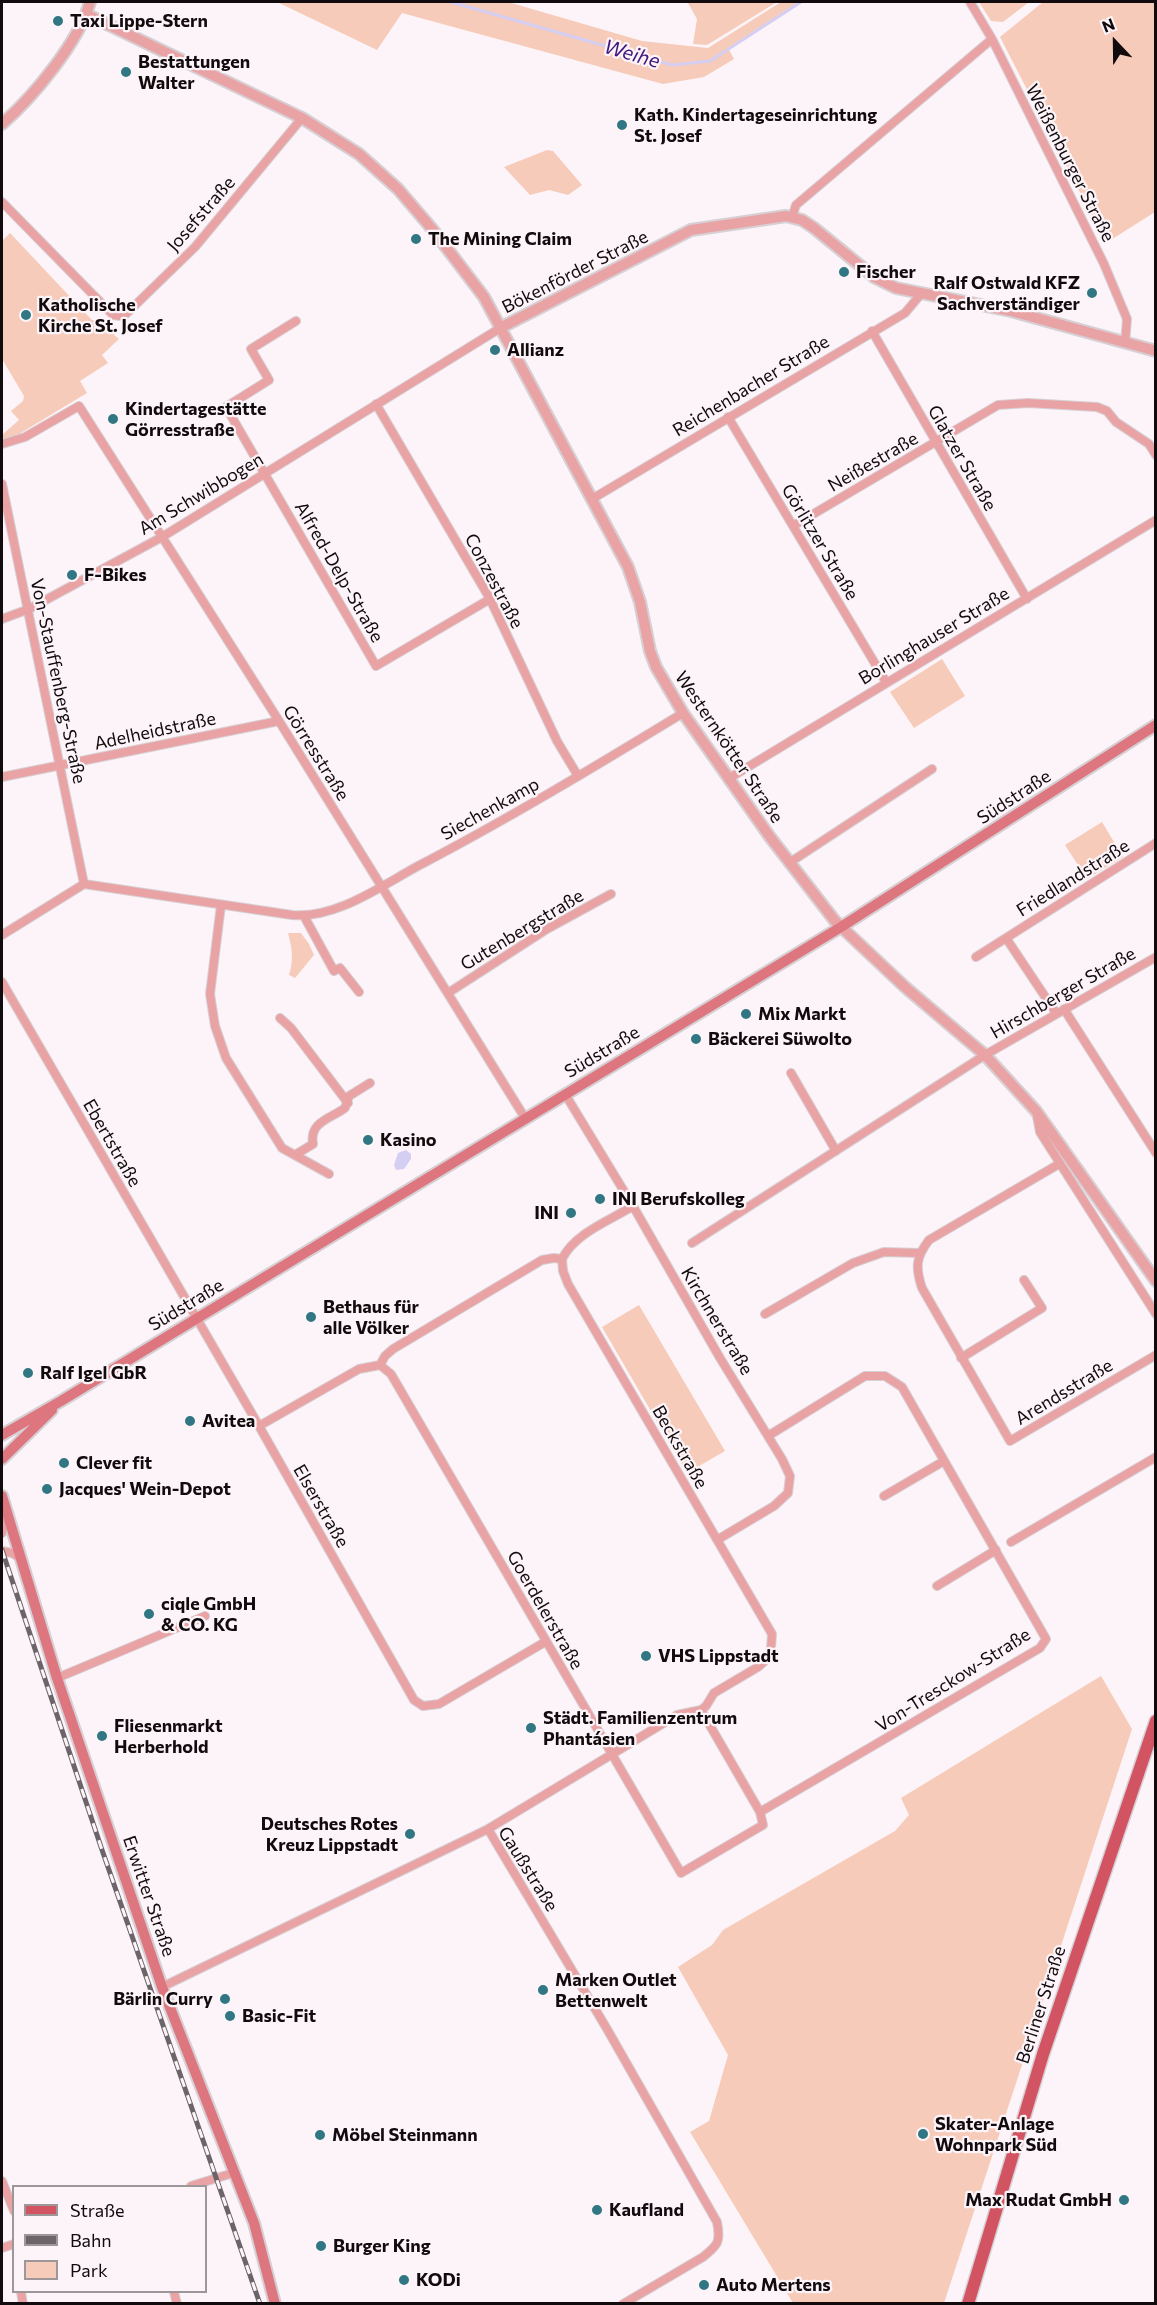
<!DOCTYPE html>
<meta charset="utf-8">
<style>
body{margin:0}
#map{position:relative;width:1157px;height:2305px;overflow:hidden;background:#fcf4f8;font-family:Commissioner,sans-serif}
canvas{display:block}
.frame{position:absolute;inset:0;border:3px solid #110b0e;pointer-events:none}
.legend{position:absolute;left:12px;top:2185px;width:195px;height:108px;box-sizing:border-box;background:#fcf4f8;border:2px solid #9e979a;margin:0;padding:8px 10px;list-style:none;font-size:18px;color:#110b0e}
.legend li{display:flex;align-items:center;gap:12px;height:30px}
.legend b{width:30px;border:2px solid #9e979a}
.north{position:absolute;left:1085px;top:12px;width:60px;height:60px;-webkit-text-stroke:4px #fcf4f8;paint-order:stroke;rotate:338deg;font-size:16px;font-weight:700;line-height:24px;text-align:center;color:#110b0e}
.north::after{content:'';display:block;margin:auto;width:21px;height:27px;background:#110b0e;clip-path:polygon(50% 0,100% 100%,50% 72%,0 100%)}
</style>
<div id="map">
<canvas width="1157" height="2305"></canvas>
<div class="frame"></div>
<ul class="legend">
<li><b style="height:8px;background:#d25362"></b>Straße</li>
<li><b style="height:8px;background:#6b6468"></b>Bahn</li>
<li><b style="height:16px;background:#f7cbb9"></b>Park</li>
</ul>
<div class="north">N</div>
</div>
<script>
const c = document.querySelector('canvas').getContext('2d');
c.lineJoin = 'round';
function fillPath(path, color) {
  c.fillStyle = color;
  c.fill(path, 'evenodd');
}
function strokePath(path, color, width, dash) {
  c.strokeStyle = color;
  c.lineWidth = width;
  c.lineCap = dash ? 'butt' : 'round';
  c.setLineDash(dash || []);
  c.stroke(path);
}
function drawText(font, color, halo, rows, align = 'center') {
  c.font = font + ' Commissioner,sans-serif';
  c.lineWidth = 4.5;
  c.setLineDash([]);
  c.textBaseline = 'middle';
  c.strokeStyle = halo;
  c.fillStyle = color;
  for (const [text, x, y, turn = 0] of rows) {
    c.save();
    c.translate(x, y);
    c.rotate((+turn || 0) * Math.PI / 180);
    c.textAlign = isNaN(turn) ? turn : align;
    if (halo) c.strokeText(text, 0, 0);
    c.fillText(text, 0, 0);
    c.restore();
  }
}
fillPath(new Path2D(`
 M277,2H508L642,41L708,48L781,2H799L728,48L734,59L704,77L663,84L402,13L377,50Z
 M689,2H777L707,45L693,44L697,19L688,3Z
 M979,2H1029L1003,22L991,21Z
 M1043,2H1155V212L1106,243L1000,37Z
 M547,150L553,151L582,185L568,195L549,190L530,195L504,167Z
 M10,233L92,320L108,321L117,329L114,335L119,339L102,355L108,363L80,381L87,393L19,434L2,439V435L19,420L11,411L23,401L24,396L2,359V241Z
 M942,659L965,696L914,728L890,692Z
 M1102,822L1123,857L1087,879L1065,845Z
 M288,933H301L309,944L314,955L295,978L289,975C294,959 292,948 288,933Z
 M639,1305L725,1451L687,1473L602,1327Z
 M1101,1676L1132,1729L944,2303H793L690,2132L709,2121L728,2055L678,1967L712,1945L723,1930L895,1831L909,1815L901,1798Z`), '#f7cbb9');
fillPath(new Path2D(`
 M406,1150L411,1154V1159L404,1169L396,1170L394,1165L398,1153Z`), '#d5cef3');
strokePath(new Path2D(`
 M451,2L672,65L710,61L801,2`), '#d5cef3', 3);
const minor = new Path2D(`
 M970,2L992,39L1104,264L1127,319L1125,343
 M2,202L113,315L120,316L126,314L195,247L302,118
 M792,217L796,205L992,39
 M296,321L251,349L269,380L226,407L376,666L490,599
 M872,331L1027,599
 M376,404L490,599L557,741L578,776
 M728,417L886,682
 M2,444L25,437L79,406L279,721L525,1118
 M2,484L84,884
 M592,499L905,313L921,294
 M793,526L998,405L1028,403L1097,407L1107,411L1116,422L1149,444L1156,455
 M2,619L29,609L162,537L502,327
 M2,777L279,721
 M728,779L1156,520
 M789,863L932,769
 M221,905L210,994L215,1026L226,1058L282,1148L329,1174
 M304,916L334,971L340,968L359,992
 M2,935L84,884L292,915C336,919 381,886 418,866C508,819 596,766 683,713
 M1006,938L1056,1013
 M976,957L1156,843
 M2,982L259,1426L414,1700L423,1706L439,1704L545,1642
 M448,993L547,929L611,894
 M1064,1009L1156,1153
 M280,1018L291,1028L348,1103
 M791,1073L836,1151
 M565,1094L633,1206L720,1358L782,1459L790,1476L788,1493L774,1506L717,1540
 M1037,1116L1040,1132L1156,1314
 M295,1155L313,1144C309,1122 330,1119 345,1108L349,1096L370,1083
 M1059,1164L929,1240C916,1257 915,1267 922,1288L1010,1441L1156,1355
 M692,1243L985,1055L1156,957
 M765,1314L853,1263L884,1252L919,1253
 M961,1358L1042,1308L1024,1280
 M380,1365L391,1374L681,1873L763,1825L760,1812L1040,1648L1046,1639L902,1387L885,1376H865L768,1436
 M380,1365L385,1356L393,1349L542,1260L554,1258L562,1259C575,1233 609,1221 633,1206
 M259,1426L359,1369L380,1365
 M884,1496L944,1461
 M2,1533L6,1514
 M1011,1542L1156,1457
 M2,1551L12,1553L22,1559
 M937,1586L996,1550
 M57,1678L205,1616
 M701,1710L760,1812
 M488,1829L607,2029L717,2222C721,2242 718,2245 703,2257L623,2304
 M162,1987L488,1829L677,1715L701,1710L706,1706L714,1693L758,1667L768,1658L771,1648L772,1634L568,1284L563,1271L562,1259
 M2,2181L14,2211
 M191,2186L233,2173
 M2,2248L14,2244
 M21,2292L23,2304
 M174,2292L177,2304`);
const tertiary = new Path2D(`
 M86,14L302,118L359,154L398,189L433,230L484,297L628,567L640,602L650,651L656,667L683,713L770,837L835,921L905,987L985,1055L1036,1111L1156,1281
 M2,124C33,97 79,42 90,2
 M502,327L691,230L786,216L802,220L814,228L874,277L896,288L1011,311L1156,351`);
const secondary = new Path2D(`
 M2,1435L61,1401L841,927L1156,725
 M2,1459L52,1410
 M2,1496L57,1678L162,1987L254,2223L275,2304`);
const primary = new Path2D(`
 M968,2304L1043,2054L1156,1721`);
strokePath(minor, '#d6cfd3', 10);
strokePath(tertiary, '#d6cfd3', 14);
strokePath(secondary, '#d6cfd3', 14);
strokePath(primary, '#d6cfd3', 15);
strokePath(minor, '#eaa3a5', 8);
strokePath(tertiary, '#eaa3a5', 10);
strokePath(secondary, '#dd767e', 10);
strokePath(primary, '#d25362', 12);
const rail = new Path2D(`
 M2,1550L101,1847L260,2304`);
strokePath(rail, '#6b6468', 5);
strokePath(rail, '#fcf4f8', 3, [9]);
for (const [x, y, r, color] of [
 [58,21,6,"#317783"],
 [126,72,6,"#317783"],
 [622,125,6,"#317783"],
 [416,239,6,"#317783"],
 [844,272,6,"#317783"],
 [1092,293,6,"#317783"],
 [26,315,6,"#317783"],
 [495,350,6,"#317783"],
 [113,419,6,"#317783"],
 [72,575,6,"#317783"],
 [746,1014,6,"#317783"],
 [696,1039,6,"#317783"],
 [368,1140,6,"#317783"],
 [600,1199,6,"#317783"],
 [571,1213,6,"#317783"],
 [311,1317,6,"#317783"],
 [28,1373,6,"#317783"],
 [190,1421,6,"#317783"],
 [64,1463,6,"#317783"],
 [47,1489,6,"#317783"],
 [149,1614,6,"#317783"],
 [646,1656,6,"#317783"],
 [531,1728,6,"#317783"],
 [102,1736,6,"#317783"],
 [410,1834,6,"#317783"],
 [543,1990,6,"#317783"],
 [225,1999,6,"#317783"],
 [230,2016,6,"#317783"],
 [923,2134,6,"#317783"],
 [320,2135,6,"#317783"],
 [1124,2200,6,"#317783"],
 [597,2210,6,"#317783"],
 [321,2246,6,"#317783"],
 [404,2280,6,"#317783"],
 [704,2285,6,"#317783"]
]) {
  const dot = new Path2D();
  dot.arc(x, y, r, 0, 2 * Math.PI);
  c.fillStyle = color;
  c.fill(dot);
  strokePath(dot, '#fcf4f8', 2);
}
drawText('bold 18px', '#110b0e', '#fcf4f8', [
 ["Taxi Lippe-Stern",70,21],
 ["Bestattungen",138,62],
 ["Walter",138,83],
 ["Kath. Kindertageseinrichtung",634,115],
 ["St. Josef",634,136],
 ["The Mining Claim",428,239],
 ["Fischer",856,272],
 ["Ralf Ostwald KFZ",1080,283,"right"],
 ["Sachverständiger",1080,304,"right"],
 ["Katholische",38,305],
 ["Kirche St. Josef",38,326],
 ["Allianz",507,350],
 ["Kindertagestätte",125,409],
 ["Görresstraße",125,430],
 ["F-Bikes",84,575],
 ["Mix Markt",758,1014],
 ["Bäckerei Süwolto",708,1039],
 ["Kasino",380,1140],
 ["INI Berufskolleg",612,1199],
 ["INI",559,1213,"right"],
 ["Bethaus für",323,1307],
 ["alle Völker",323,1328],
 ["Ralf Igel GbR",40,1373],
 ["Avitea",202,1421],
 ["Clever fit",76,1463],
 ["Jacques' Wein-Depot",59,1489],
 ["ciqle GmbH",161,1604],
 ["& CO. KG",161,1625],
 ["VHS Lippstadt",658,1656],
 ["Städt. Familienzentrum",543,1718],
 ["Phantásien",543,1739],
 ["Fliesenmarkt",114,1726],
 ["Herberhold",114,1747],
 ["Deutsches Rotes",398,1824,"right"],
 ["Kreuz Lippstadt",398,1845,"right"],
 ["Marken Outlet",555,1980],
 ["Bettenwelt",555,2001],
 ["Bärlin Curry",213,1999,"right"],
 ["Basic-Fit",242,2016],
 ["Skater-Anlage",935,2124],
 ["Wohnpark Süd",935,2145],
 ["Möbel Steinmann",332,2135],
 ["Max Rudat GmbH",1112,2200,"right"],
 ["Kaufland",609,2210],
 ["Burger King",333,2246],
 ["KODi",416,2280],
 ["Auto Mertens",716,2285]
], 'left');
drawText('18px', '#110b0e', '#fcf4f8', [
 ["Weißenburger Straße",1070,163,63],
 ["Josefstraße",201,214,-49],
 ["Bökenförder Straße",575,272,-27],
 ["Reichenbacher Straße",751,386,-31],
 ["Glatzer Straße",962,458,60],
 ["Neißestraße",873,462,-30],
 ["Am Schwibbogen",201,494,-31],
 ["Görlitzer Straße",820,542,59],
 ["Alfred-Delp-Straße",339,572,60],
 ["Conzestraße",494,581,62],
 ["Borlinghauser Straße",934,636,-31],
 ["Von-Stauffenberg-Straße",58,681,78],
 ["Adelheidstraße",155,731,-12],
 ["Westernkötter Straße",729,747,56],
 ["Görresstraße",316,753,58],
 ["Südstraße",1014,797,-33],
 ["Siechenkamp",490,809,-29],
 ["Friedlandstraße",1073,878,-32],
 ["Gutenbergstraße",522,930,-31],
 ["Hirschberger Straße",1063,993,-30],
 ["Südstraße",602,1052,-31],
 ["Ebertstraße",112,1143,60],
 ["Südstraße",186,1305,-31],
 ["Kirchnerstraße",717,1321,59],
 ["Arendsstraße",1064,1392,-31],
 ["Beckstraße",680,1447,60],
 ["Elserstraße",321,1506,60],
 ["Goerdelerstraße",545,1610,60],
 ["Von-Tresckow-Straße",953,1680,-32],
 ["Gaußstraße",528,1869,58],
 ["Erwitter Straße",149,1896,71],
 ["Berliner Straße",1041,2005,-72]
]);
drawText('italic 20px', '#3f177e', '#fcf4f8', [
 ["Weihe",632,54,16]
]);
</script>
